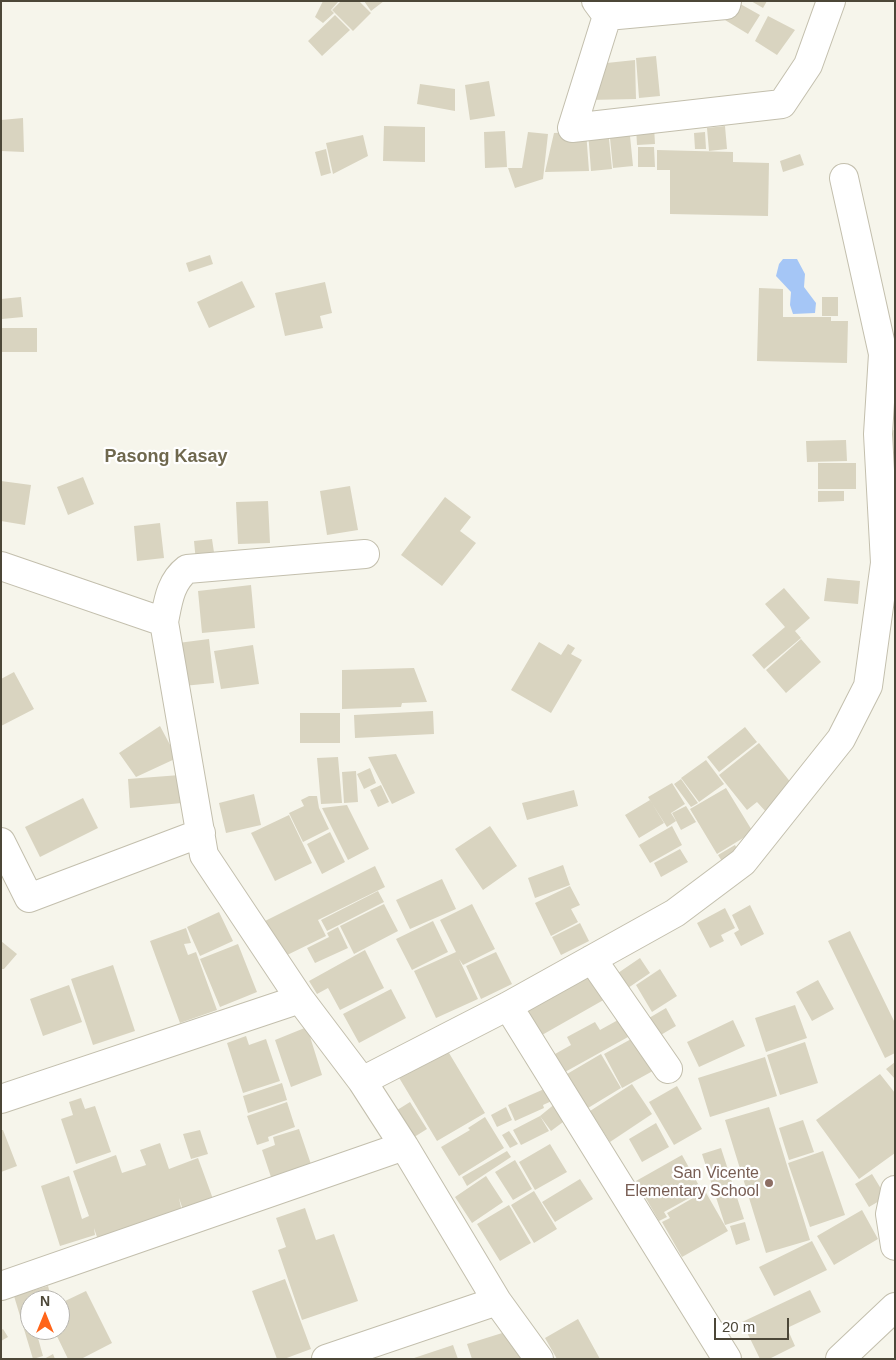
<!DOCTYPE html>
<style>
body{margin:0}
#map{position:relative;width:896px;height:1360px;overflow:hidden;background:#f6f5eb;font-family:Arial,sans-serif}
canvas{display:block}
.frame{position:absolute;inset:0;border:2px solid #4c4738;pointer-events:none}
.north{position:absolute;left:20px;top:1290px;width:50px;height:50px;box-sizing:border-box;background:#fff;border:1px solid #b7b5af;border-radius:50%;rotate:0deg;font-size:14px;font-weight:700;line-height:20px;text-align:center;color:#4c4738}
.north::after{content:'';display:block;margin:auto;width:18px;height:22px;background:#ff651a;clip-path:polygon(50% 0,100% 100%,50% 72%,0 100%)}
.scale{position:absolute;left:714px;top:1318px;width:75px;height:22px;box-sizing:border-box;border:2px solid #4c4738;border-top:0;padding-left:6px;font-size:15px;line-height:18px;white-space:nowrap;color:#4c4738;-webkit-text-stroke:4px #fff;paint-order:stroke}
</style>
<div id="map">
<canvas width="896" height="1360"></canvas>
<div class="frame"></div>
<div class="north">N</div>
<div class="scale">20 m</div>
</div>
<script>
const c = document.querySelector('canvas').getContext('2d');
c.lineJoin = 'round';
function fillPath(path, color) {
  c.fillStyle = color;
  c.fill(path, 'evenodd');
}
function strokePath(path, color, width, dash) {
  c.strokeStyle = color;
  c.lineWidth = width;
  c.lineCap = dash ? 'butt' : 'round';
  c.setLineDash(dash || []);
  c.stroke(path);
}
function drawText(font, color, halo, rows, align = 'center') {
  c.font = font + ' Arial,sans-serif';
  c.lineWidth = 4.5;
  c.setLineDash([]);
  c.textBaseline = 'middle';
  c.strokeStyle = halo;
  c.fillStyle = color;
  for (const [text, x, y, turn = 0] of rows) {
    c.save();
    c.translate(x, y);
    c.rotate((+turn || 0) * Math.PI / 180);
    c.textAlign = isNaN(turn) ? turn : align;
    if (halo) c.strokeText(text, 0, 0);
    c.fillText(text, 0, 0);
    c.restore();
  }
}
fillPath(new Path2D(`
 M783,259H797L805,274L804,287L816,303L815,313L793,314L790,305L791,292L776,276L779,264Z`), '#a5c6f6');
fillPath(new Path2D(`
 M323,1L338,2L331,10L334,13L323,23L315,17Z
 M341,1H359L371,13L353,31L332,10Z
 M364,1H384L371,11Z
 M735,1L760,15L748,34L725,20Z
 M751,1H767L763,8Z
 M335,15L350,30L322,56L308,41Z
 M768,16L795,30L777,55L755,41Z
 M656,56L660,96L639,98L636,58Z
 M635,60L636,99L588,100L597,64Z
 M489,81L495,116L470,120L465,85Z
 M420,84L455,89V111L417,104Z
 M23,118L24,152L1,151V120Z
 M384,126L425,127V162L383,161Z
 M629,126L633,166L613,168L609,128Z
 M654,126L655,144L637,145L636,127Z
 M725,126L727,149L709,151L707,128Z
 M608,129L612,169L591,171L588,131Z
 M505,131L507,167L485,168L484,132Z
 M586,131L589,171L545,172L554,133Z
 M528,132L548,134L543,179L515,188L508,168H522Z
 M705,132L706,149H695L694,133Z
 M363,135L368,156L333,174L326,143Z
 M638,147H654L655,167H638Z
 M326,149L331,173L321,176L315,152Z
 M657,150L733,152V162L769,163L768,216L670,214V170H657Z
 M800,154L804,165L783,172L780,161Z
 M210,255L213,264L189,272L186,263Z
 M242,281L255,307L209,328L197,302Z
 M325,282L332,313L320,316L323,328L285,336L275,293Z
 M759,288L783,289V317H831V321H848L847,363L757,361Z
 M21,297L23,317L2,319L1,299Z
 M822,297H838V316H822Z
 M1,328H37V352H1Z
 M895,430V450L883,451V431Z
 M846,440L847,461L807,462L806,441Z
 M818,463H856V489H818Z
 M83,477L94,504L68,515L57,487Z
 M1,481L31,485L25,525L1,521Z
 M350,486L358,530L327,535L320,491Z
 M818,491H844V501L818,502Z
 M445,497L471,517L460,531L476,543L442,586L401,555Z
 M268,501L270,543L238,544L236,502Z
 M160,523L164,558L137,561L134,526Z
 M212,539L215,559L196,562L194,541Z
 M827,578L860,581L858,604L824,601Z
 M251,585L255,628L202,633L198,591Z
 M784,588L810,618L795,631L801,638L764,669L752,655L785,627L765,604Z
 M209,639L214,683L183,686L178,643Z
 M801,639L821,662L786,693L766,670Z
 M539,642L561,655L568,644L575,648L571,654L582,660L551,713L511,690Z
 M253,645L259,684L221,689L214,651Z
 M414,668L427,702L402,703L401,707L342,709V670Z
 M14,672L34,709L1,726V679Z
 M433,711L434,734L355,738L354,715Z
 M300,713H340V743H300Z
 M160,726L177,758L136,777L119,753Z
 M745,727L757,742L719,772L707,757Z
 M759,743L796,789L767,813L757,802L747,810L719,775Z
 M396,754L415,793L392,804L368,757Z
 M338,757L342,803L321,804L317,758Z
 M706,760L724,784L699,802L681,778Z
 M370,768L376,783L364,789L357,774Z
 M356,771L358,802L344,803L342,772Z
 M180,775L182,803L130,808L128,779Z
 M681,779L698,803L691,807L674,784Z
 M672,783L685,804L671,813L676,821L667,827L648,797Z
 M381,785L389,802L378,807L370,790Z
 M726,788L753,832L717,854L690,809Z
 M574,790L578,806L527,820L522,803Z
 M254,794L261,825L226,833L219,803Z
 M309,796H317L319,808L329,829L303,842L289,813L304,806L301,800Z
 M83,798L98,828L40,857L25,827Z
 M650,800L664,823L639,838L625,815Z
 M347,805L369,849L348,860L322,808Z
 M686,806L696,822L681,830L672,813Z
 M289,815L312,863L275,881L251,833Z
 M490,826L517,866L483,890L455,849Z
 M672,826L682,845L650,863L639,845Z
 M330,832L345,862L322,874L307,844Z
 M735,845L741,856L725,866L718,855Z
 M680,849L688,862L661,877L654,863Z
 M563,865L570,885L535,898L528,878Z
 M375,866L385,887L318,920L326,936L281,958L263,922Z
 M442,879L456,909L410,929L396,900Z
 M570,886L580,905L571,909L578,922L551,936L535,903Z
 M378,891L384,902L327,931L321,920Z
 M384,904L398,931L354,954L340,926Z
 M472,904L495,949L463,965L459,959L478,999L436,1018L414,971L456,952L440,920Z
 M750,905L764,934L741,946L734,933L739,930L732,915Z
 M725,908L735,928L721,935L724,941L710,948L697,923Z
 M219,912L233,941L200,956L187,927Z
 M433,921L448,952L412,970L396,939Z
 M580,923L589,941L561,955L552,937Z
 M338,927L348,948L315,963L307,948L329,937L327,933Z
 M186,928L191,943L184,944L188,955L196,952L217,1010L180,1023L150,941Z
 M850,931L895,1023V1053L885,1058L828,941Z
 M1,941L17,954L4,969H1Z
 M238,944L257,992L220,1007L200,959Z
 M365,950L384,988L340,1010L328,988L317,994L309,981Z
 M496,952L512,984L481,999L466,966Z
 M640,958L650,973L628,988L618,973Z
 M113,965L135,1031L93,1045L71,979Z
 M589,966L607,998L542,1035L523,1004Z
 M660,969L677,996L652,1012L636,985Z
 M818,980L834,1009L812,1021L796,992Z
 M69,985L82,1022L43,1036L30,999Z
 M391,989L406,1018L359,1043L343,1014Z
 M795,1005L807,1038L766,1052L755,1018Z
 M666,1008L676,1026L659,1036L649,1018Z
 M627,1015L637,1032L565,1072L555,1054L571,1045L567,1037L595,1022L600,1030Z
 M733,1020L745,1046L699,1067L687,1042Z
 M307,1027L322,1075L291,1087L275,1040Z
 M642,1033L660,1067L622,1088L604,1054Z
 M246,1036L249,1045L266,1039L280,1081L243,1093L227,1043Z
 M805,1042L818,1083L780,1095L767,1055Z
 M446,1048L485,1113L437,1141L398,1076Z
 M601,1054L621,1088L588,1108L567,1074Z
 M765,1057L777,1096L710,1117L698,1078Z
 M895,1062V1079L886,1069Z
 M880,1074L895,1093V1153L859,1179L816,1120Z
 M282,1083L287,1100L248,1113L243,1096Z
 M632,1084L652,1114L610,1142L590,1111Z
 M551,1086L556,1099L543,1105L544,1108L515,1121L508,1105Z
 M677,1086L702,1129L674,1145L649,1102Z
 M81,1098L85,1109L95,1106L111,1152L76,1164L61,1119L73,1115L69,1102Z
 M287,1102L295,1127L268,1137L269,1141L257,1145L247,1116Z
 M410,1102L427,1129L411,1139L394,1112Z
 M556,1103L567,1119L551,1131L540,1116L549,1131L521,1145L513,1130L540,1116Z
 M506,1107L512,1120L497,1127L491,1115Z
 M769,1107L810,1240L766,1253L725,1120Z
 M485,1117L504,1148L459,1176L441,1147L470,1130L468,1128Z
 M803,1120L814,1152L789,1160L779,1128Z
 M656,1123L669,1147L642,1162L629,1139Z
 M299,1129L314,1173L274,1186L262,1150L275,1145L273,1137Z
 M1,1130H3L17,1166L1,1172Z
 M200,1130L208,1154L191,1159L183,1134Z
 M509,1131L518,1144L510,1148L502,1135Z
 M160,1143L169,1169L198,1158L213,1199L183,1210L179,1198L182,1212L98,1240L94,1228L95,1235L60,1246L41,1186L69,1176L82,1219L89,1216L73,1171L116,1155L122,1173L146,1165L140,1150Z
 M550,1144L567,1172L535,1190L519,1162Z
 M721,1148L744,1219L725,1225L702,1154Z
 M507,1151L511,1157L467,1186L462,1177Z
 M823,1151L845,1215L810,1227L788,1163Z
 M682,1155L702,1191L664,1212L667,1217L659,1221L636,1181Z
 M515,1160L532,1189L513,1200L495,1172Z
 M872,1174L886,1197L869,1207L855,1184Z
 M486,1176L503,1202L472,1223L455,1197Z
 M580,1179L593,1199L555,1222L542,1202Z
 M534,1191L557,1229L534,1243L511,1205Z
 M705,1191L728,1231L682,1257L662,1222L670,1218L667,1213Z
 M509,1205L531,1243L500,1261L477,1224Z
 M305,1208L316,1240L334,1234L358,1301L302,1320L278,1250L286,1247L276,1218Z
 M862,1210L878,1239L834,1265L817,1236Z
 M745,1222L750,1240L736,1245L730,1226Z
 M812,1241L827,1270L774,1296L759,1267Z
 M285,1279L311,1349L284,1359H277L252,1291Z
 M48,1286L52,1300H30V1330H52L53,1333L38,1338L43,1356L33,1359L14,1296Z
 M810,1290L821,1312L787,1328L795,1346L769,1359H760L742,1322Z
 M86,1291L112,1343L81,1359H68L54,1330H60V1318L69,1314L63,1302Z
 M578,1319L600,1359H557L545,1338Z
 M3,1329L8,1337L1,1341V1330Z
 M515,1329L524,1359H472L467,1344Z
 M453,1345L458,1359H414V1358Z
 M53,1354L55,1359H44Z`), '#d9d4c0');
const minor = new Path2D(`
 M596,1L607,16L572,128L782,104L808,65L831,1
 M607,16L726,5L727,1
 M1,566L164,622L204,855L300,999L362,1081L404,1146L497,1301L539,1359
 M164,622C168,602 170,582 187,569L365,554
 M1,842L29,898L201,833
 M592,959L668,1069
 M508,1006L727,1359
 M362,1081L508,1006L675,913L743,862L841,739L868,686L885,563L878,434L883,354L844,178
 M1,1099L300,999
 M895,1190L890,1214L895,1246
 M1,1286L404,1146
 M326,1359L497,1301
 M840,1359L895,1307`);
strokePath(minor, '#c3bfad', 30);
strokePath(minor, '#fff', 28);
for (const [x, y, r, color] of [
 [769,1183,5,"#8d6e63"]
]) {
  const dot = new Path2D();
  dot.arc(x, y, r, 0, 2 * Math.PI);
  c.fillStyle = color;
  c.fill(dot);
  strokePath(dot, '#fff', 2);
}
drawText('16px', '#785e54', '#fff', [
 ["San Vicente",759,1174],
 ["Elementary School",759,1192]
], 'right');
drawText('bold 18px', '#6f684e', '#fff', [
 ["Pasong Kasay",166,457]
]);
</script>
